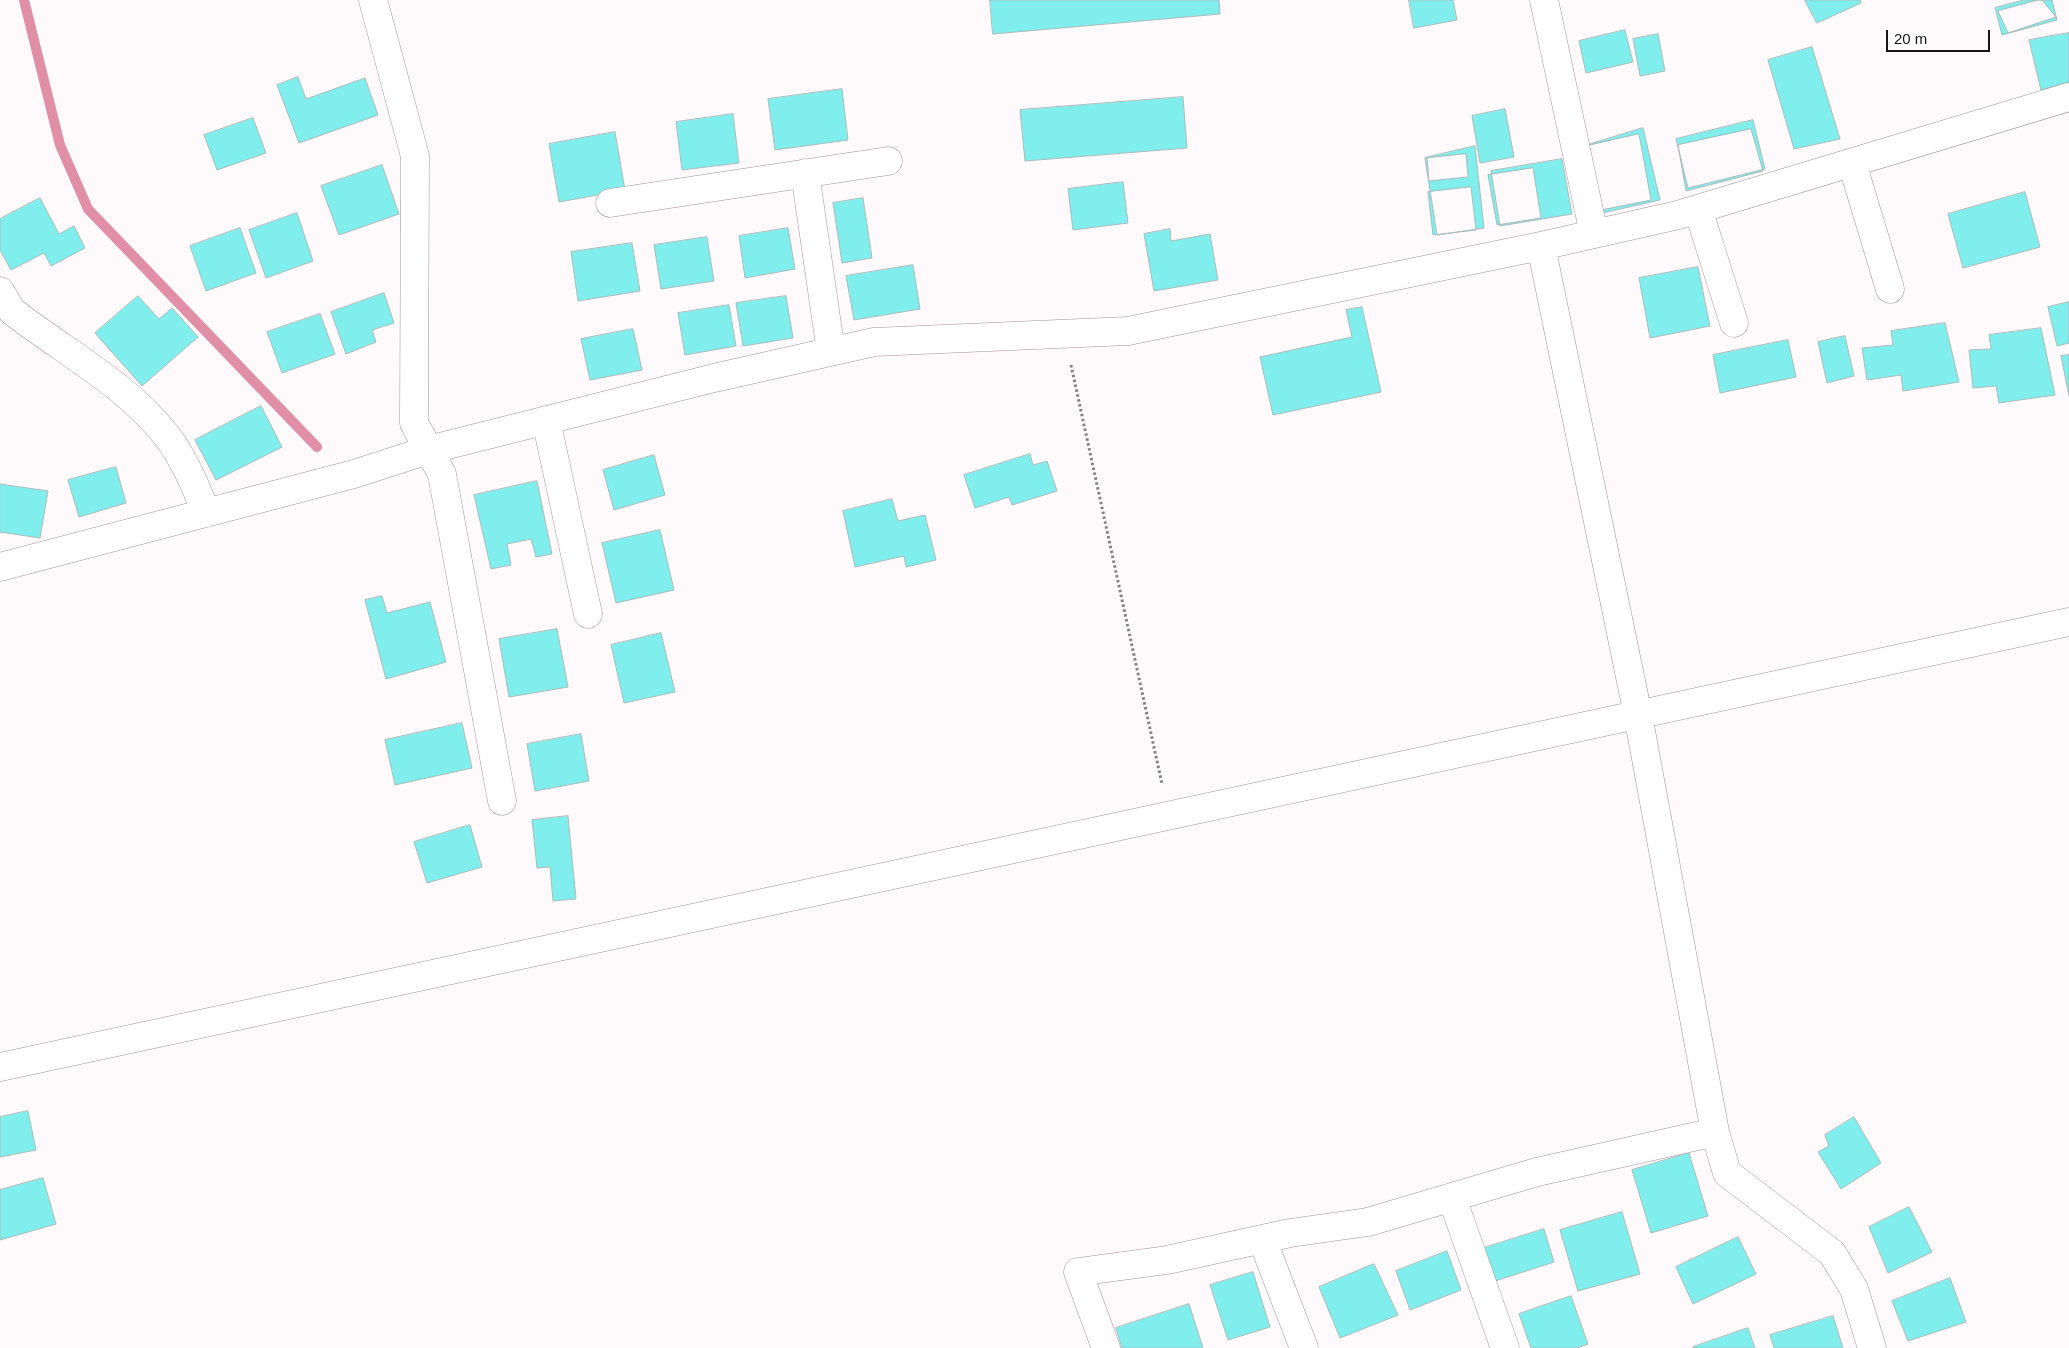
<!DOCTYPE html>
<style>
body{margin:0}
#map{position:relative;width:2069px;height:1348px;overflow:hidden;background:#fefafb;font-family:Arial,sans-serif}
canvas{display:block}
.scale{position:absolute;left:1886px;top:30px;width:104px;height:22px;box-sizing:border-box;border:2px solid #191315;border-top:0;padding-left:6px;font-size:15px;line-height:18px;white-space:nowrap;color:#191315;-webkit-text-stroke:4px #fff;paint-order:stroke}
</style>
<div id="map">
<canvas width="2069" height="1348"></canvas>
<div class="scale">20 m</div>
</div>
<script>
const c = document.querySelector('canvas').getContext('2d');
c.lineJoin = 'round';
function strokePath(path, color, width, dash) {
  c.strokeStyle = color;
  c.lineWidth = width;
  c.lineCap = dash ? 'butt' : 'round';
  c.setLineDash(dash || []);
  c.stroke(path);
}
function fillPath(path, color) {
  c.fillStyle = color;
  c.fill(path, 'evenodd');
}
strokePath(new Path2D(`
 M24,0L60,145L88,209L317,447`), '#e08fa7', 10);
const building = new Path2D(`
 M990,0H1219L1220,14L993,34Z
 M1409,0H1453L1457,20L1414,28Z
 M1805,0H1860L1861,3L1817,23Z
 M2024,0H2052L2057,20L2002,35L1995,8Z
 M2038,0H2042L2056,17L2008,33L1998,11Z
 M1625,30L1633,62L1586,73L1579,41Z
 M2069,33V82L2041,90L2029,40Z
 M1658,34L1665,71L1640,76L1633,39Z
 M1812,47L1840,139L1794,149L1768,60Z
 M298,77L306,99L365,78L378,115L299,143L277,85Z
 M842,89L848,140L775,150L768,99Z
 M1183,97L1187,148L1025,161L1020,110Z
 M1505,109L1514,157L1480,163L1472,116Z
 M733,114L739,163L682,170L676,122Z
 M253,118L266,153L217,170L204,135Z
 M1753,120L1765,169L1688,188L1676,139Z
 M1643,128L1660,200L1598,214L1581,147Z
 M1751,129L1763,171L1686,191L1678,145Z
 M615,132L625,190L559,202L549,144Z
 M1639,134L1651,200L1591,212L1578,148Z
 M1475,146L1484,228L1437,235L1425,158Z
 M1466,154L1468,177L1429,181L1427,158Z
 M1562,159L1572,214L1500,226L1491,171Z
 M382,165L399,214L339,235L321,186Z
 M1533,168L1541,218L1497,225L1488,175Z
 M1123,182L1128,223L1073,230L1068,189Z
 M1471,187L1476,230L1433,235L1428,192Z
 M2025,192L2040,247L1963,268L1948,214Z
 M40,198L59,234L74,226L85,248L51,266L44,253L11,270L0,250V219Z
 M863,198L872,258L842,263L833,203Z
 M297,213L313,261L266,278L249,230Z
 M240,228L256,273L206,291L190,246Z
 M788,228L795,269L745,278L739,236Z
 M1170,229L1171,241L1210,234L1218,280L1154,291L1144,234Z
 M707,237L714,281L661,289L654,245Z
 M632,243L640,291L578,301L571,252Z
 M913,265L920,309L854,320L846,276Z
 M1698,267L1710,326L1650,338L1639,278Z
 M384,293L394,323L372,330L376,342L346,354L331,312Z
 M138,296L159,319L172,308L198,337L142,386L95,333Z
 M786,296L793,338L743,346L736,303Z
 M2069,302V343L2057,346L2048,307Z
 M729,305L736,346L685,355L678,313Z
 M1362,307L1381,392L1273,415L1260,357L1352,337L1346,310Z
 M320,314L335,354L282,373L267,332Z
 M1945,323L1959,382L1903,391L1901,375L1867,380L1862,348L1893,345L1891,331Z
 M2041,328L2055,395L1999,403L1996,386L1973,388L1969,350L1991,349L1989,335Z
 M633,329L642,370L590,380L581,339Z
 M1845,336L1854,376L1827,383L1818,342Z
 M1788,340L1796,377L1720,393L1713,355Z
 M2069,355V396L2061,356Z
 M261,406L282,447L216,480L195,440Z
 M1030,454L1033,465L1047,461L1057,491L1012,505L1009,497L975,508L964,475Z
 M654,455L665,495L614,510L603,470Z
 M116,467L126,503L79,517L68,480Z
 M537,481L552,554L536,557L531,539L507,544L511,565L491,569L474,495Z
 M0,484L48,491L40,538L0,532Z
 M892,499L898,521L925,515L936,560L906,567L904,556L855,567L843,511Z
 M660,530L674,590L616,603L602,543Z
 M382,596L387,613L430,602L446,662L386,679L365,600Z
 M557,629L568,687L509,697L499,639Z
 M661,633L675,692L624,703L611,645Z
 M462,723L472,768L395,785L385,740Z
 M581,734L589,781L535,791L527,744Z
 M568,816L576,899L553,901L550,867L537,868L532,820Z
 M470,825L482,867L427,883L414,842Z
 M28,1111L36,1150L0,1157V1117Z
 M1854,1117L1881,1163L1841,1189L1818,1152L1829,1146L1825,1135Z
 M1689,1153L1708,1216L1651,1233L1632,1170Z
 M43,1178L56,1224L0,1240V1190Z
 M1909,1207L1932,1252L1888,1273L1869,1227Z
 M1622,1212L1640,1274L1578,1291L1560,1230Z
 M1544,1229L1554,1262L1495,1281L1484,1248Z
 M1738,1237L1756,1274L1693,1304L1676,1267Z
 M1447,1251L1461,1290L1410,1310L1396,1271Z
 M1374,1264L1398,1315L1340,1338L1319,1287Z
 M1253,1272L1270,1327L1228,1340L1210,1285Z
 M1950,1278L1966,1322L1908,1341L1892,1301Z
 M1571,1296L1588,1344L1577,1348H1531L1519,1314Z
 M1189,1304L1203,1348H1122L1116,1328Z
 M1833,1316L1843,1348H1774L1770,1335Z
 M1748,1328L1755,1348H1693V1347Z`);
fillPath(building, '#80eeed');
strokePath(building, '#aabbba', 1);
const street = new Path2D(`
 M373,0L415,156L414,423L442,474L502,801
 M1544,0L1594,234
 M1852,163L1890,289
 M805,173L831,352
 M610,203L888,161
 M1698,209L1734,323
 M1541,246L1638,715L1715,1132L1727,1173L1832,1253L1854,1289L1872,1348
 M0,291L12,311C63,351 125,383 166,435C184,458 196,486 206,513
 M546,420L588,614
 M0,567L354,474L428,450L714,378L874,342L1128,331L1541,246L1678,215L2069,97
 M0,1067L2069,622
 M1452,1198L1505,1348
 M1262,1239L1304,1348
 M1106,1348L1078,1272L1167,1260L1290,1233L1368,1222L1537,1172L1715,1132`);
strokePath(street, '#a29397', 29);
strokePath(new Path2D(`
 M1071,365L1162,784`), '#858082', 3, [2.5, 2.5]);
strokePath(street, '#fff', 28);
</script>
